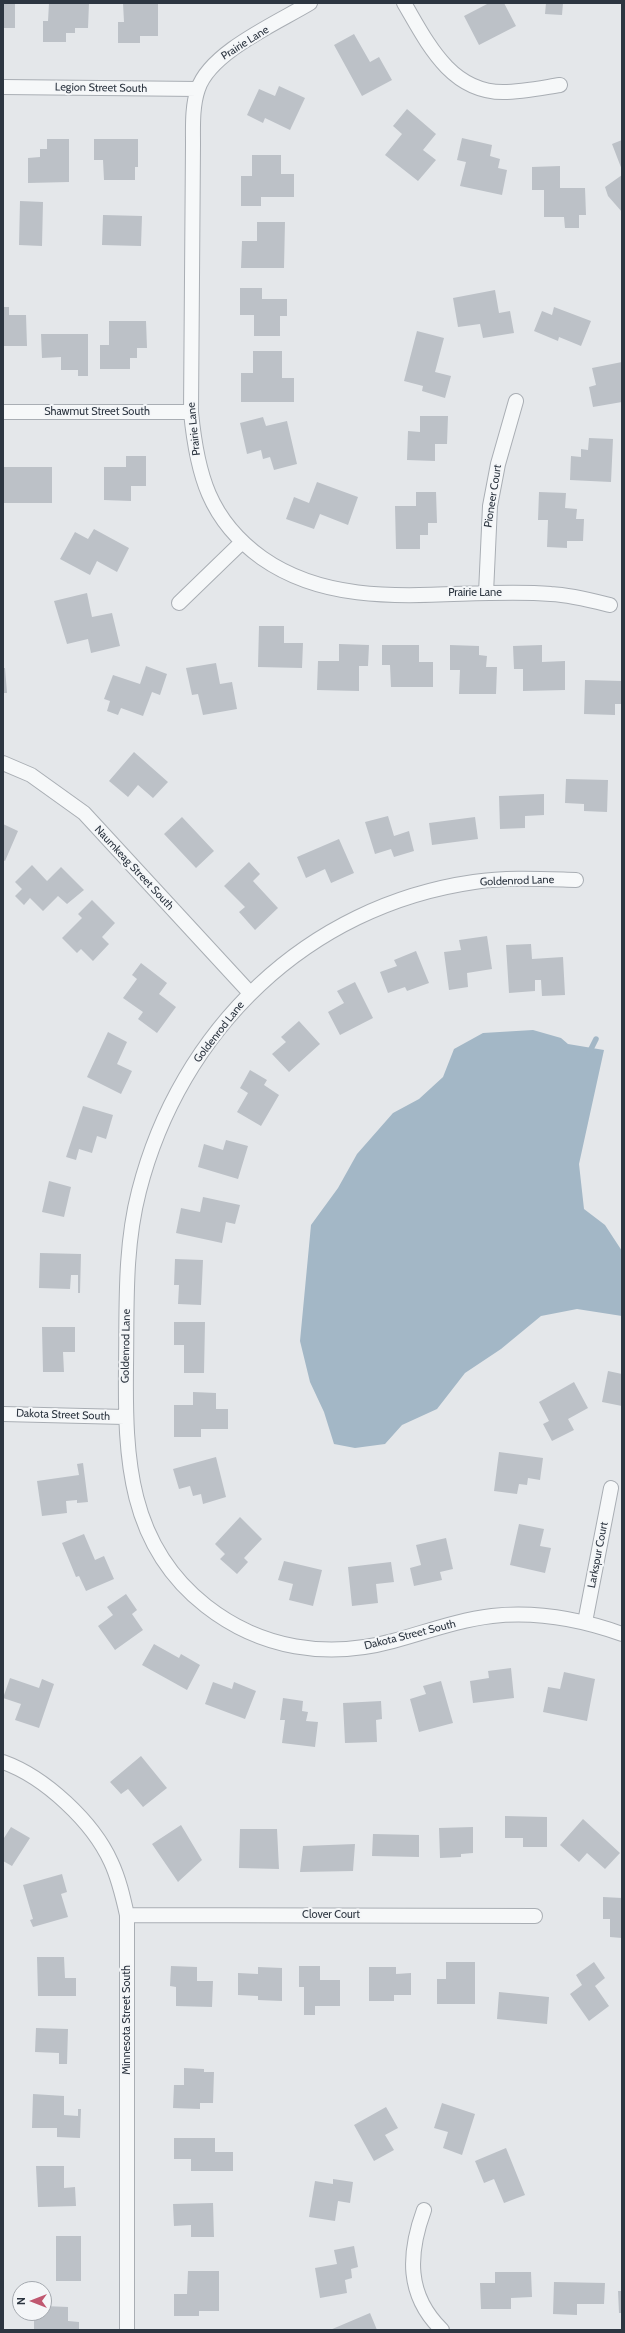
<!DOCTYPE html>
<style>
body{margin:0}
#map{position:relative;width:625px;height:2333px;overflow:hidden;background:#e4e7ea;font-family:Cabin,sans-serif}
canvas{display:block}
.frame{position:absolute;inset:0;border:4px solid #2d3641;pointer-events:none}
.north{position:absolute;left:12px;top:2281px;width:40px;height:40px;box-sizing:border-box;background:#f4f6f8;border:1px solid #a4a9af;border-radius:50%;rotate:270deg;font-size:11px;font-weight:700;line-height:16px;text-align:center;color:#2d3641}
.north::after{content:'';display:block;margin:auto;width:14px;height:18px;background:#c05870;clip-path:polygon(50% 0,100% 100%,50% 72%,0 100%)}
</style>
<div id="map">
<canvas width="625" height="2333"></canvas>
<div class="frame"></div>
<div class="north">N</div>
</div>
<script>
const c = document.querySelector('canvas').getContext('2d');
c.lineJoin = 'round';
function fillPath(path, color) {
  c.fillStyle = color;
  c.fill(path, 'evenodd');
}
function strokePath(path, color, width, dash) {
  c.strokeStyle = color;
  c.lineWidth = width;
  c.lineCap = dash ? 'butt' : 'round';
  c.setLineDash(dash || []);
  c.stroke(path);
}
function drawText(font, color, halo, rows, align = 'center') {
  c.font = font + ' Cabin,sans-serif';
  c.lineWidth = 4;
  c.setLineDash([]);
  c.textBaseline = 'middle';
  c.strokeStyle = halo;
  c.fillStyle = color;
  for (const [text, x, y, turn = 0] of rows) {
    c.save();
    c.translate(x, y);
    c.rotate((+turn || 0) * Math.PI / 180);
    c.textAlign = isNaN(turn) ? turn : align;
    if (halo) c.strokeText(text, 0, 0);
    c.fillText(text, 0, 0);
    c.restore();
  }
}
fillPath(new Path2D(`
 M533,1030L561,1038L568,1044L604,1050L579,1164L584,1209L605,1225L622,1251V1316L577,1309L541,1316L501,1349L465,1373L437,1409L402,1425L385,1444L355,1448L334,1444L324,1412L310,1382L300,1341L311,1225L338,1188L357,1154L393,1113L419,1099L443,1077L454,1049L483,1033Z`), '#a3b7c6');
strokePath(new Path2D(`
 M589,1053L596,1039`), '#a3b7c6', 5.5);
fillPath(new Path2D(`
 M3,3H15V28H3Z
 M49,3H89L88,28H75V33H66V42H43V21H48Z
 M123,3H158V36H140V43H118V22H124Z
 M489,3H504L516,26L479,45L464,16Z
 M546,3H563L562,15L545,14Z
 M354,34L370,62L379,57L392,80L362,96L334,45Z
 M279,86L305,98L290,130L265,118L263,123L247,115L259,89L275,96Z
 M407,109L436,134L423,150L436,160L418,181L385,155L402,134L393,126Z
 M462,138L492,145L490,156L500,159L498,168L507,170L502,195L460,186L466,162L457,160Z
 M47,139H69V182L28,183V158L40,157V149H47Z
 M94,139H138V167H135V180H104L103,160H94Z
 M622,140V170L612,144Z
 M252,155H281V174H294V197H261V206H241V176H252Z
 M560,166V188H585L586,215H579V228H565L564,217H544V190H532V167Z
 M622,175V212L608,196L605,187Z
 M20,201L43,202L42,246L19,245Z
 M103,215L142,216L141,246L102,245Z
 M257,222H285L284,268H241L242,241H257Z
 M240,288H262V299H287V316H280V336H254V315H240Z
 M495,290L499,313L510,311L514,333L483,338L480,324L458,327L453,298Z
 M3,307H9V315H26L27,346H3Z
 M554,307L591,321L581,346L559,337L558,341L534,331L542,311L552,315Z
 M109,321H146L147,348H137V358H130V369H100V345H109Z
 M417,331L444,338L435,372L451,376L445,398L422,391L423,386L404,381Z
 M41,334H88V376H78V370H61V357L42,358Z
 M253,351H282V378H294V402H241V373H253Z
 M622,362V402L593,407L589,387L596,385L592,368Z
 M420,416H448L447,444H435V461L407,460L408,431L420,432Z
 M263,417L266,426L287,421L297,464L274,470L270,457L263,459L261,450L247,454L240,423Z
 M589,438L613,439L611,482L570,480L571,456L581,457V449L588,450Z
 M126,456H146V486H131V501L104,500V467H126Z
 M3,467H52V503H3Z
 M317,482L358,497L348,525L320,514L314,529L286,519L294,497L309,503Z
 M416,492H436L437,523H428V535H420V549H396L395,506H416Z
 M539,492L566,493L565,508L577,509L576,519H584L583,541H567V548L547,547L548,520H538Z
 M94,529L129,548L117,572L97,561L90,575L60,559L75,532L88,539Z
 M87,593L92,617L112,613L120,646L91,653L88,639L67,644L54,601Z
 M259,626H284V643H303L302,668L258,667Z
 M339,644L369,645L368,666H359V691L317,690L318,661H339Z
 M382,645H419V662H433V687H391L390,665H382Z
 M450,645L479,646V655L487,656L486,667H497L496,694H459L460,670H450Z
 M542,645V662L565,661V690L523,691V669H514L513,646Z
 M216,663L220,684L232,682L237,709L203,715L198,694L192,695L186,668Z
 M146,666L167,674L160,695L152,692L143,716L121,708L118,715L107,711L110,701L104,699L113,675L140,684Z
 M3,668H5L7,693H3Z
 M585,680L622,681V704H615V715L584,714Z
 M134,752L168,782L153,798L138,785L128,797L109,781Z
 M566,779L608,780L607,812L584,811V804L565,803Z
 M544,794V815L525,816V828L500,829L499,796Z
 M388,816L394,836L409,831L414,851L394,857L391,849L375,854L365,822Z
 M182,817L214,851L196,868L164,834Z
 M475,817L478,839L432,845L429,823Z
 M3,824L18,831L5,861L3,860Z
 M339,839L354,873L331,883L325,869L306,878L297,857Z
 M249,862L260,874L253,881L278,908L255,930L239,912L245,907L224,886Z
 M32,865L47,881L61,867L84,890L67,904L58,896L43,911L30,898L24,905L15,896L22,889L15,882Z
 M92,900L115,923L102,937L109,944L93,961L81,949L77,953L62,938L82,918L78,914Z
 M487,936L492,969L467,973L468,987L449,990L444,952L461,950L459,940Z
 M531,944L532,959L563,957L565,995L542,996L541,980H535V991L509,993L506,945Z
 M416,951L429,983L407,991L405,987L388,993L380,972L397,966L394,960Z
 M141,963L167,983L159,994L176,1007L157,1033L138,1019L143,1012L123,998L137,979L132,975Z
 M355,982L373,1018L340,1035L328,1012L344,1003L337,991Z
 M299,1021L320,1044L289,1072L272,1054L286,1042L281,1037Z
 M108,1032L127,1042L117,1064L132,1071L121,1094L87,1077Z
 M250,1070L267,1080L264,1085L279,1095L261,1126L237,1112L248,1093L240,1088Z
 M83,1106L113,1115L106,1139L97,1136L92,1153L79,1149L76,1160L66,1157Z
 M226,1140L248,1146L238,1179L198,1167L204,1144L223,1150Z
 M49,1181L71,1187L64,1217L42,1212Z
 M203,1197L240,1205L235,1224L226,1222L222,1243L176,1233L181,1208L200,1212Z
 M40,1253L81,1254L80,1293H78V1275H71L70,1289L39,1288Z
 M175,1259L203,1260L201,1305L178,1304L179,1285H174Z
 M174,1322H205L204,1373H184V1345H174Z
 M42,1327H75V1352H63L64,1372H43Z
 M608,1371L622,1374V1406L602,1402Z
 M574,1382L588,1408L568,1419L574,1430L552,1441L543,1424L549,1421L539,1402Z
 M193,1392L216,1393V1409H228V1429H201V1437H174V1405H193Z
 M499,1452L543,1458L540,1480L528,1478L527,1485L519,1484L517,1494L494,1491Z
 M216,1457L226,1497L203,1504L201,1494L193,1496L190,1486L179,1489L173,1469Z
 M83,1463L88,1502L77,1503V1500L66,1501L67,1513L42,1516L37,1481L79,1475L77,1464Z
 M240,1517L262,1539L244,1558L248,1562L237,1574L220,1559L225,1554L215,1544Z
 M519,1524L544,1529L540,1546L551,1548L545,1573L510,1565Z
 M84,1534L95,1560L104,1556L114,1579L86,1591L79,1576L76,1577L62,1543Z
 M446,1538L453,1569L440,1572L442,1580L414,1586L410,1568L421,1565L416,1545Z
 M284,1561L322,1570L313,1606L289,1600L293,1584L278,1580Z
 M391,1562L394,1582L376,1584L378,1603L352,1606L348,1567Z
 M126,1594L137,1610L132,1614L143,1630L115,1650L98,1626L113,1615L107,1607Z
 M154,1644L179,1658L181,1654L200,1665L187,1690L142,1665Z
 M511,1668L514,1698L473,1703L470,1681L489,1678L488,1671Z
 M564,1672L595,1679L587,1721L543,1712L548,1687L560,1689Z
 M10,1678L39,1688L42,1679L54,1684L39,1728L15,1720L21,1704L3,1698Z
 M441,1681L453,1723L419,1732L410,1699L426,1694L423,1686Z
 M213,1682L232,1689L234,1682L256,1691L245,1719L205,1704Z
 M283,1698L303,1701L302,1711L308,1712L306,1721L318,1722L315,1747L282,1743L285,1720H280Z
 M381,1701L382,1719L376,1720L377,1742L345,1743L343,1703Z
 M141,1756L167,1788L143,1807L128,1789L121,1794L110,1782Z
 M505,1816L547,1817V1847H523V1838H505Z
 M583,1819L620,1853L605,1869L587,1853L579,1862L560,1845Z
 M181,1825L202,1860L178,1882L152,1844Z
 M11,1827L30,1838L12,1866L3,1861V1837L4,1838Z
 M473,1827V1853L461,1854V1857L440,1858L439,1828Z
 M240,1829H277L279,1869L239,1868Z
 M373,1834L419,1835V1857L372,1856Z
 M355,1844L353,1871L300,1872L303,1846Z
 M62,1874L67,1892L61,1894L68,1917L33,1927L30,1920L33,1919L23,1885Z
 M603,1897L622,1898V1938L610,1937V1919H603Z
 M37,1957H64L65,1978H76V1996H38Z
 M446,1962H475V2004H437V1979H446Z
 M594,1962L605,1978L595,1986L609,2006L589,2021L570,1994L582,1985L576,1975Z
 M171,1966L197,1967V1981H213L212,2007L176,2006V1987L170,1986Z
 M299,1966H320V1980H340V2006H315V2015H304V1987H299Z
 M258,1967L282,1968V2001L258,2000V1996L238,1995V1973L258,1974Z
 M369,1967H396V1974L411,1973V1995H394V2001H369Z
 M499,1992L549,1997L547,2024L497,2019Z
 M36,2028L68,2029L67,2064H59V2053L35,2052Z
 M184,2068L204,2069V2072H214L213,2103H200V2109L173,2108L174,2085H184Z
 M33,2094L64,2096V2115L78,2116V2109H81L80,2138L57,2137V2128H32Z
 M442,2103L475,2114L462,2155L443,2148L448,2132L434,2128Z
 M386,2107L398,2128L385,2135L394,2150L374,2161L354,2125Z
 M174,2138H215V2152H233V2171H191V2159H174Z
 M506,2148L525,2195L504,2203L494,2179L484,2183L475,2161Z
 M36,2166H64V2188L75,2187L76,2206L38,2207Z
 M333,2179L353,2182L350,2203L338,2201L335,2221L309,2217L315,2181L333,2184Z
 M213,2203L214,2237H191V2225L174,2226L173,2204Z
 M56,2236H81V2281H56Z
 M354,2246L358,2267L351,2269L352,2278L345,2280L347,2293L320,2298L315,2268L337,2264L334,2250Z
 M188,2271H219V2311H199V2316H174V2294H187Z
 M495,2272H531L532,2297L511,2298V2309H481L480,2283H495Z
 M554,2282L605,2283L604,2304H577V2315L553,2314Z
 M618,2291H622V2313H619Z
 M44,2306L68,2307V2321L79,2322V2330L34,2329V2313H44Z
 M370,2313L377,2330H330Z`), '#bcc1c7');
const street = new Path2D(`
 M310,3C277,23 210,52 198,89C192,106 193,127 193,144L191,412C197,474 209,520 262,558C346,617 455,586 551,594C571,595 590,600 610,605
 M404,3C427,42 450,92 503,92C522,92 541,88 560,85
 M3,87L198,89
 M3,412H191
 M486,593L490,506L498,464L516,401
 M179,603L241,543
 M3,763L31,775L84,813L250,993
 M576,880C542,879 508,877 474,882C307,906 180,1030 139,1191C124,1249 127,1308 126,1367C125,1458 128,1545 206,1606C261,1649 327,1659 393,1641C426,1632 458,1620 492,1616C537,1611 580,1619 622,1634
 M3,1414L125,1417
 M585,1622L611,1488
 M3,1762C45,1777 93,1822 111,1862C119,1879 123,1897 127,1915V2330
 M127,1915L535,1916
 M424,2210C408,2254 406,2295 442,2330`);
strokePath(street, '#a9aeb4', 16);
strokePath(street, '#f6f8f9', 14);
drawText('11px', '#2d3641', '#f4f6f8', [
 ["Prairie Lane",245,43,-32],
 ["Legion Street South",101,88,1],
 ["Shawmut Street South",97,412],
 ["Prairie Lane",194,429,-96],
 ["Pioneer Court",493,496,-81],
 ["Prairie Lane",475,593],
 ["Naumkeag Street South",134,868,47],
 ["Goldenrod Lane",517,881,-2],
 ["Goldenrod Lane",219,1032,-52],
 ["Goldenrod Lane",126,1346,-89],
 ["Dakota Street South",63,1415,2],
 ["Larkspur Court",598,1555,-79],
 ["Dakota Street South",410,1635,-14],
 ["Clover Court",331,1915],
 ["Minnesota Street South",127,2020,-90]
]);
</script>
